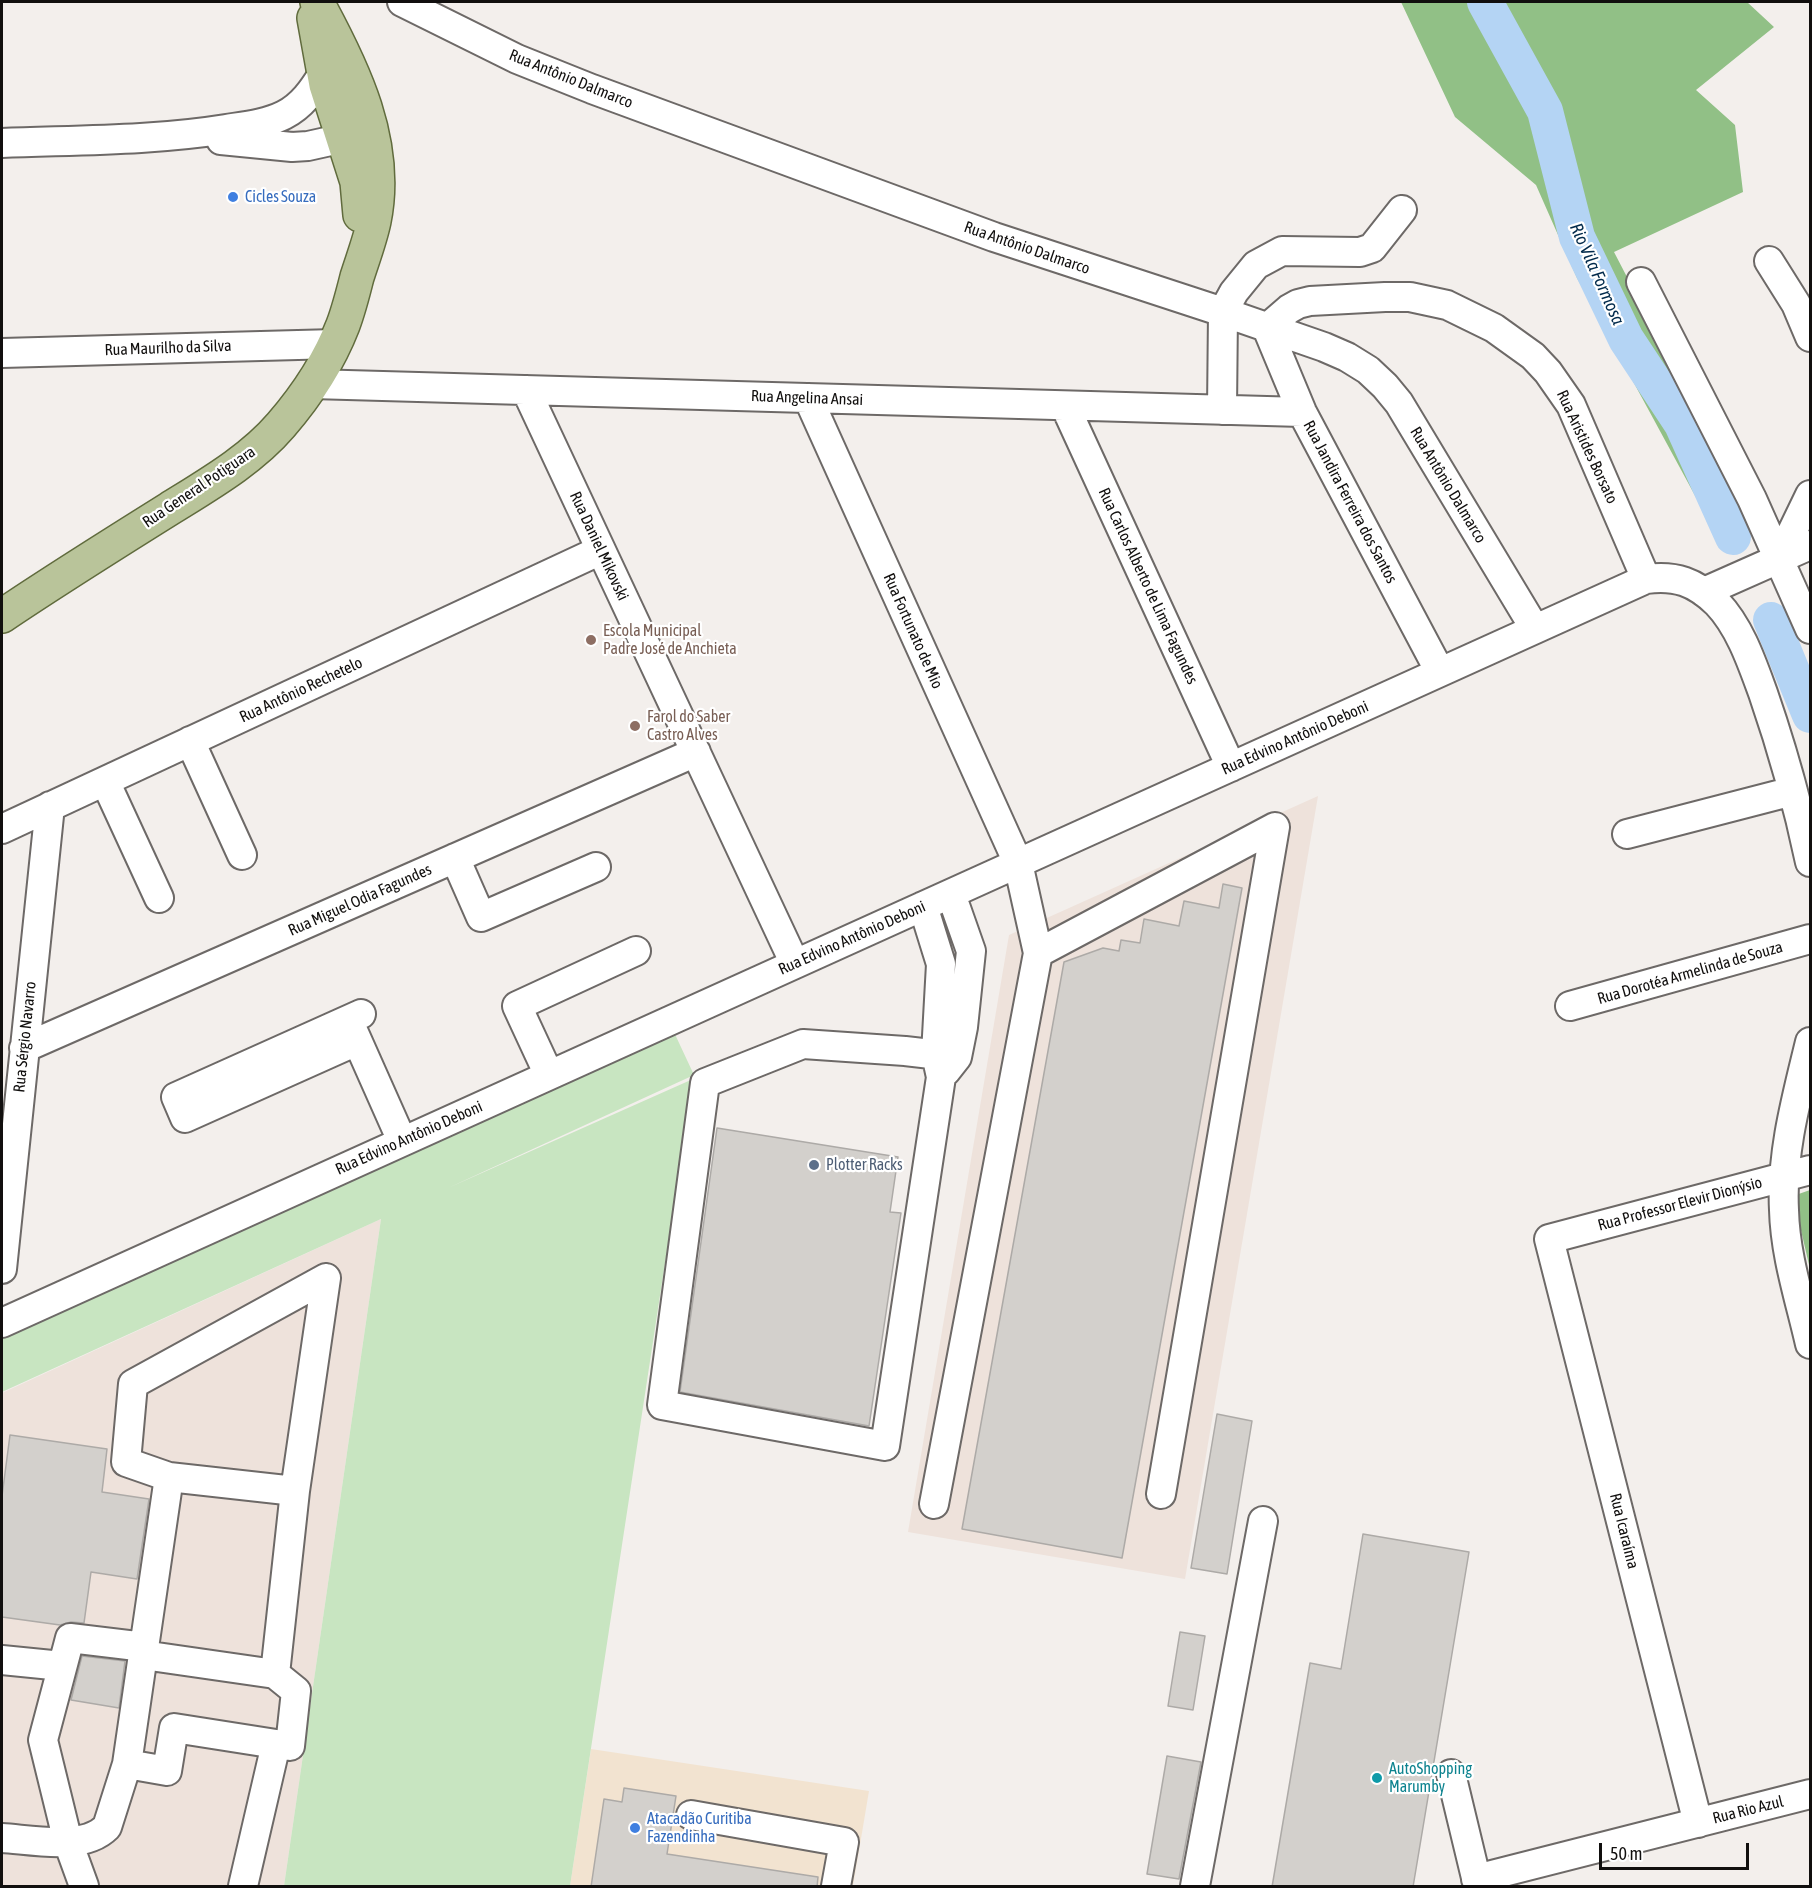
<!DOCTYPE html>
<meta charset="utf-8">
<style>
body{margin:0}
#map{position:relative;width:1812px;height:1888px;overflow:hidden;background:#f3efec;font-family:"Asap Condensed",sans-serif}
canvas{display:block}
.frame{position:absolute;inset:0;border:3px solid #110f0e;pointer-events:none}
.scale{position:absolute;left:1599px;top:1843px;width:150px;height:27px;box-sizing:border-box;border:3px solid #110f0e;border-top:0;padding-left:8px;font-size:18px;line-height:21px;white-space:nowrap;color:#110f0e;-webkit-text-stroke:4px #fff;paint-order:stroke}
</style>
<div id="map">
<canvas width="1812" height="1888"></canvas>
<div class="frame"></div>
<div class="scale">50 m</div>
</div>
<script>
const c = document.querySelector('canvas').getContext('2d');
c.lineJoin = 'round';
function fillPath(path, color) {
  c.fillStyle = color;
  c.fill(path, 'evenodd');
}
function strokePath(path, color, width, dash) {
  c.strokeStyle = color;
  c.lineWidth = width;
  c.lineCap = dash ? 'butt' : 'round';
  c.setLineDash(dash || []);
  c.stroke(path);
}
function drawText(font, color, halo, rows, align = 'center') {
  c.font = font + ' "Asap Condensed",sans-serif';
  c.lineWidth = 4.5;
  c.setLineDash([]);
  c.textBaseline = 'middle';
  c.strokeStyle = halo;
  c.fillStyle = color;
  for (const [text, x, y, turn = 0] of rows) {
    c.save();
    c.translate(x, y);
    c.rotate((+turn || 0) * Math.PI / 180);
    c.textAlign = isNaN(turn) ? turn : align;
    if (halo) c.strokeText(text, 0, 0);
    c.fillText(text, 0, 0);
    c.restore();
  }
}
fillPath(new Path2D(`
 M591,1749L869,1791L853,1886H570Z`), '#f2e3d0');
fillPath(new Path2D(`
 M1318,796L1185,1579L908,1532L1009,935Z
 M381,1219L284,1886H2V1393Z`), '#eee2db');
fillPath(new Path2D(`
 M673,1030L694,1075L448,1188L693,1079L570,1886H284L381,1219L2,1392V1337Z`), '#c8e5c1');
fillPath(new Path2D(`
 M1401,2H1747L1774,27L1696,90L1735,125L1743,192L1614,252L1744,502L1705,514L1577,278L1536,185L1455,117Z
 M1810,1190V1269L1793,1196Z`), '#91c086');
strokePath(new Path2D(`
 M1485,2L1545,111L1577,237L1626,339L1682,424L1733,537
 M1771,620L1810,715`), '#b4d4f4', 36);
const building = new Path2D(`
 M1223,884L1242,888L1122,1558L962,1529L1064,962L1103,948L1119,951L1121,940L1140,943L1144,919L1179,926L1184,901L1219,908Z
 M717,1128L898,1157L890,1212L901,1213L869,1426L680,1392Z
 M1217,1414L1252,1421L1227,1574L1191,1568Z
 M10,1435L107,1449L102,1492L149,1499L137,1579L91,1572L84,1623L71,1622L60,1625L2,1617V1496Z
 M1363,1534L1469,1552L1413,1887H1272L1310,1663L1341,1669Z
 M1180,1632L1205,1636L1193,1710L1168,1706Z
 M82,1656L125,1661L119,1708L71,1700Z
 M1167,1756L1201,1762L1179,1879L1147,1874Z
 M624,1788L676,1796L667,1854L818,1877L817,1887H591L604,1799L622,1802Z`);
fillPath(building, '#d3d0cc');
strokePath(building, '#adaaa7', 1.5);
const minor = new Path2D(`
 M402,2L517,59L592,89L994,237L1223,312L1324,347L1347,357L1368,370L1385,386L1399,403L1535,629
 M221,140L292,147L308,146L344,138
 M2,143C76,140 152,141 226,129C245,126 266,124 284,115C302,106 313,90 324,72
 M1769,261L1796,304L1810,337
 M1641,282L1752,499L1810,629
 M1267,328L1289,309L1298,304L1310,301L1385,297H1410L1447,305L1494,328L1533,356L1548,372L1571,405L1646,579
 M1267,328L1302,412L1440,672
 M2,353L335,344
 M312,384L1302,412
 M526,390L795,964
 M808,398L1018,863L1038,953L1275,827L1161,1494
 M1065,406L1231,767
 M1222,410L1223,312L1234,292L1256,265L1282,251L1360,252L1372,248L1402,210
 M1779,559L1810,495
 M1704,592L1810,545
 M190,741L242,855
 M105,781L159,898
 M2,829L601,550
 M1627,834L1793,791
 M455,858L481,917L596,867
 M923,906L941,964L936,1054L941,1077L885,1446L662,1405L705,1083L803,1044L905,1051L957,1057
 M1570,1006L1810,939
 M350,1024L402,1141
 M357,1041L185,1118L176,1097L361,1014
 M1810,1042C1797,1096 1781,1153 1784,1210C1785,1255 1800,1300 1810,1344
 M24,1048L696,752
 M946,1071L957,1057L963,1027L971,951L951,894
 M549,1075L517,1006L636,951
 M2,1269L50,806
 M2,1323L1646,579C1676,575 1695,582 1717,603C1740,627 1752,663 1763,693C1782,748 1798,805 1810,862
 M295,1491L169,1477L126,1462L133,1384L326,1278
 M934,1504L1038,953
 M143,1655L275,1674
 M2,1660L62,1666
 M127,1764L169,1477
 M1451,1774L1478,1886
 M691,1815L844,1842L836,1886
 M1698,1823L1549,1239L1810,1170
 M2,1838C33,1840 83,1851 107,1827L127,1764L167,1771L174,1728L276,1744
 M1476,1879L1810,1794
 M84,1886L68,1842L43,1740L70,1638L145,1647
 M243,1886L276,1744L290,1746L296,1691L275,1674L295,1491L326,1278
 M1195,1886L1263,1521`);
const major = new Path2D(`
 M314,18L326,85L357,182L360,215
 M2,616C57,579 113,544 169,509C209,484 251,460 281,425C307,395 329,361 343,325C349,309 353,293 357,277C363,258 370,240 374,221C390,143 353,68 317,2`);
strokePath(minor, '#6d6967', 32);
strokePath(major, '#606b3d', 36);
strokePath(minor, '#fff', 28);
strokePath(major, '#b9c49a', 33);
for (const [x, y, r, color] of [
 [233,197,6,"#3f7fe0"],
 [591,640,6,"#8d6e63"],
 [635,726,6,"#8d6e63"],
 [814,1165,6,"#5c6f8a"],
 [1377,1778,6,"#0f9aa8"],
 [635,1828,6,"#3f7fe0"]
]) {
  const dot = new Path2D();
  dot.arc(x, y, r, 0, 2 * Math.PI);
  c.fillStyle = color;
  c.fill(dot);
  strokePath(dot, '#fff', 2);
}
drawText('16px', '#110f0e', '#fff', [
 ["Rua Antônio Dalmarco",571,79,22],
 ["Rua Antônio Dalmarco",1027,248,19],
 ["Rua Maurilho da Silva",168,348,-2],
 ["Rua Angelina Ansai",807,398,2],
 ["Rua Aristides Borsato",1587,447,65],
 ["Rua Antônio Dalmarco",1448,485,59],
 ["Rua General Potiguara",199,487,-34],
 ["Rua Jandira Ferreira dos Santos",1350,502,62],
 ["Rua Daniel Mikovski",599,546,65],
 ["Rua Carlos Alberto de Lima Fagundes",1148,586,65],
 ["Rua Fortunato de Mio",913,631,66],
 ["Rua Antônio Rechetelo",301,690,-25],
 ["Rua Edvino Antônio Deboni",1295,738,-24],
 ["Rua Miguel Odia Fagundes",360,900,-24],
 ["Rua Edvino Antônio Deboni",852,938,-24],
 ["Rua Dorotéa Armelinda de Souza",1690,973,-16],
 ["Rua Sérgio Navarro",25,1037,-84],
 ["Rua Edvino Antônio Deboni",409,1138,-24],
 ["Rua Professor Elevir Dionýsio",1680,1204,-15],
 ["Rua Icaraíma",1624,1531,76],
 ["Rua Rio Azul",1748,1810,-14]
]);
drawText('16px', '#366cbe', '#fff', [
 ["Cicles Souza",245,197],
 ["Atacadão Curitiba",647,1819],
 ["Fazendinha",647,1837]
], 'left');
drawText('16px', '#785e54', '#fff', [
 ["Escola Municipal",603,631],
 ["Padre José de Anchieta",603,649],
 ["Farol do Saber",647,717],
 ["Castro Alves",647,735]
], 'left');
drawText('16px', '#4e5e75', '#fff', [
 ["Plotter Racks",826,1165]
], 'left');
drawText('16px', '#0d838f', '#fff', [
 ["AutoShopping",1389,1769],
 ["Marumby",1389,1787]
], 'left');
drawText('italic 18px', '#022b4c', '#fff', [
 ["Rio Vila Formosa",1597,274,66]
]);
</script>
